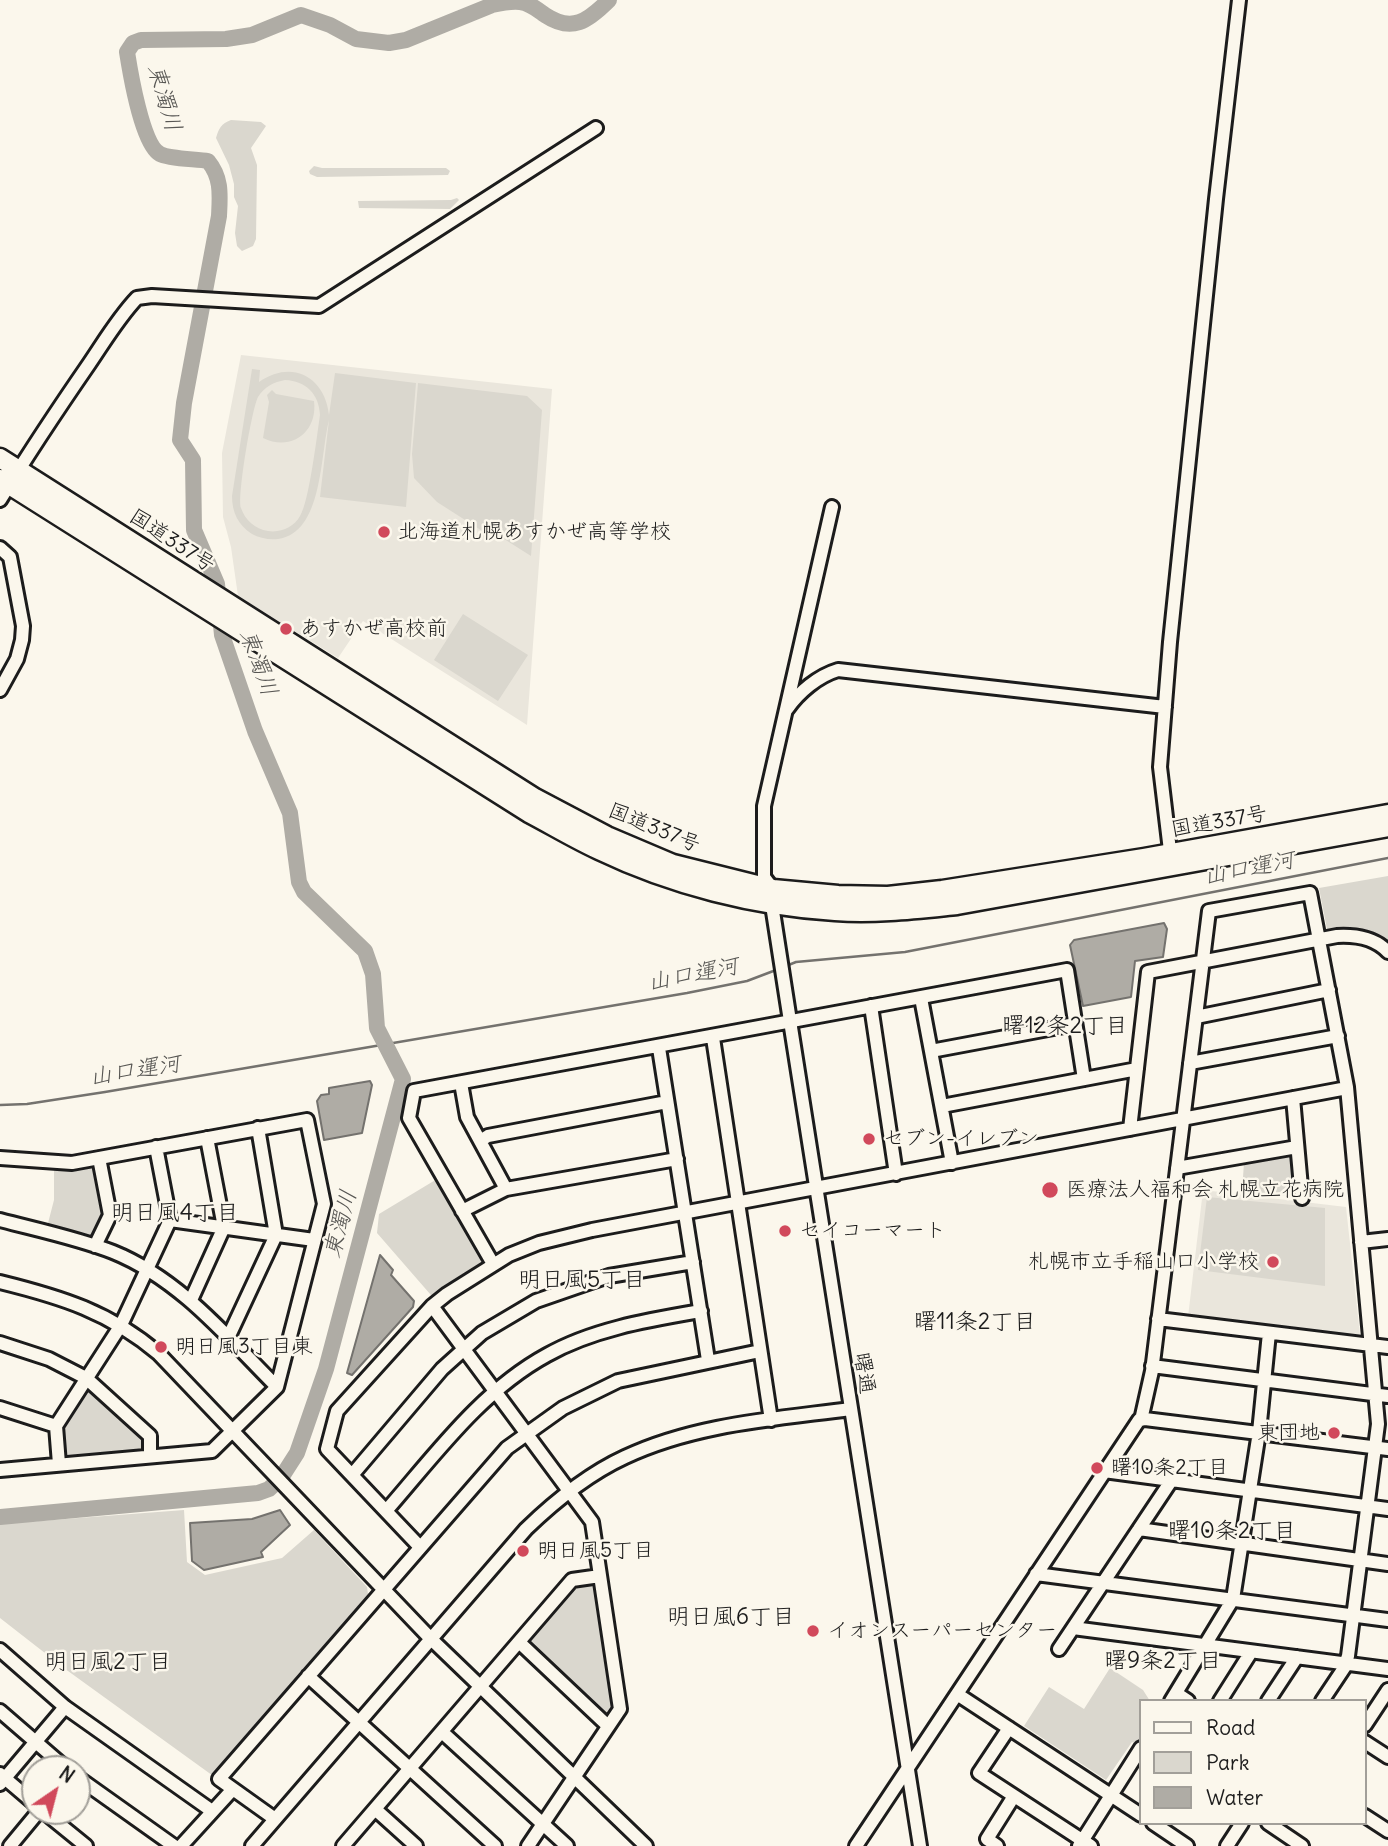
<!DOCTYPE html>
<meta charset="utf-8">
<style>
body{margin:0}
#map{position:relative;width:1388px;height:1846px;overflow:hidden;background:#fbf7ec;font-family:Delius,sans-serif}
canvas{display:block}
.legend{position:absolute;left:1139px;top:1699px;width:228px;height:126px;box-sizing:border-box;background:#fbf7ec;border:2px solid #a29f99;margin:0;padding:9px 12px;list-style:none;font-size:21px;color:#1c1c1c}
.legend li{display:flex;align-items:center;gap:14px;height:35px}
.legend b{width:35px;border:2px solid #a29f99}
.north{position:absolute;left:21px;top:1755px;width:70px;height:70px;box-sizing:border-box;background:#fbf7ec;border:2px solid #a29f99;border-radius:50%;rotate:35deg;font-size:19px;font-weight:700;line-height:28px;text-align:center;color:#1c1c1c}
.north::after{content:'';display:block;margin:auto;width:24px;height:32px;background:#d1495b;clip-path:polygon(50% 0,100% 100%,50% 72%,0 100%)}
</style>
<div id="map">
<canvas width="1388" height="1846"></canvas>
<ul class="legend">
<li><b style="height:9px;background:#fbf7ec"></b>Road</li>
<li><b style="height:19px;background:#dad7ce"></b>Park</li>
<li><b style="height:19px;background:#afaca5"></b>Water</li>
</ul>
<div class="north">N</div>
</div>
<script>
const c = document.querySelector('canvas').getContext('2d');
c.lineJoin = 'round';
function fillPath(path, color) {
  c.fillStyle = color;
  c.fill(path, 'evenodd');
}
function strokePath(path, color, width, dash) {
  c.strokeStyle = color;
  c.lineWidth = width;
  c.lineCap = dash ? 'butt' : 'round';
  c.setLineDash(dash || []);
  c.stroke(path);
}
function drawText(font, color, halo, rows, align = 'center') {
  c.font = font + ' Delius,"Klee One",sans-serif';
  c.lineWidth = 5;
  c.setLineDash([]);
  c.textBaseline = 'middle';
  c.strokeStyle = halo;
  c.fillStyle = color;
  for (const [text, x, y, turn = 0] of rows) {
    c.save();
    c.translate(x, y);
    c.rotate((+turn || 0) * Math.PI / 180);
    c.textAlign = isNaN(turn) ? turn : align;
    if (halo) c.strokeText(text, 0, 0);
    c.fillText(text, 0, 0);
    c.restore();
  }
}
fillPath(new Path2D(`
 M241,355L552,389L527,725L363,621L338,658L238,596L231,547L223,517L222,453Z
 M1203,1190L1346,1207L1360,1335L1356,1339L1188,1317Z`), '#eae6dc');
fillPath(new Path2D(`
 M231,120L261,122L266,126L251,148L257,165L256,239L253,246L242,251L237,246L235,233L238,206L234,197V184L229,165L216,138C219,128 221,124 231,120Z
 M314,166L322,168H446L450,171L448,175L317,177L310,174L309,171Z
 M457,198L459,200L450,209L359,208L358,201L451,200Z
 M252,369L260,370L259,382C292,359 325,377 329,415L335,373L416,383L406,507L320,497L329,420C320,455 323,533 278,539C269,540 259,538 252,534C238,525 232,512 232,496ZM285,380C306,381 319,394 320,415C317,435 309,502 300,516C294,527 281,533 268,531C255,529 245,520 241,508C237,496 252,408 258,397C264,387 274,382 285,380Z
 M418,383L527,396L542,410L531,556L490,530L487,534L437,502L414,478L412,454Z
 M272,390L276,394L314,401C318,432 291,452 263,438L269,402L267,395Z
 M463,614L528,655L498,701L434,660Z
 M1388,876V941C1368,926 1350,926 1327,929L1319,888Z
 M1290,1155L1294,1158L1296,1197L1242,1191L1244,1163Z
 M97,1161L104,1218L95,1241L47,1227L54,1200V1165Z
 M442,1176L493,1264L437,1302L377,1233L379,1214Z
 M1207,1197L1325,1208V1286L1198,1270Z
 M86,1378L150,1436V1456L59,1464L56,1426Z
 M184,1510L187,1562L205,1575L282,1558L314,1530L367,1587L368,1594L216,1778L68,1671L0,1618V1524Z
 M600,1576L620,1709L608,1726L519,1642L572,1580Z
 M1110,1668L1143,1690L1150,1701H1141V1737L1136,1744L1132,1742L1106,1780L1024,1726L1049,1687L1084,1709Z`), '#dad7ce');
const water = new Path2D(`
 M1164,923L1167,929L1163,957L1135,961L1131,997L1083,1006L1070,945L1074,940Z
 M370,1081L372,1085L362,1133L324,1140L317,1101L321,1095L329,1094V1088Z
 M380,1255L393,1270L391,1275L414,1301L413,1307L352,1375L347,1373Z
 M280,1510L290,1525L261,1552L263,1557L204,1570L192,1561L190,1523L252,1519Z`);
fillPath(water, '#afaca5');
strokePath(water, '#74726e', 2);
strokePath(new Path2D(`
 M786,966L796,962L905,952L1388,858
 M0,1105L27,1104L105,1092L687,993L747,981L776,970`), '#74726e', 2.5);
strokePath(new Path2D(`
 M0,1517L258,1493L269,1489L281,1478L297,1453L326,1369L403,1079L377,1028L373,974L365,951L304,892L299,882L290,813L255,731L222,635L217,584L194,530L193,460L180,440L184,403L219,216C220,195 222,178 208,161C197,159 169,159 160,154C142,145 130,71 127,52L133,43L141,40L226,39L252,35L301,15L330,25L356,39L389,43L406,40L492,5C501,3 511,1 520,2C530,3 538,10 545,15C572,33 588,21 609,0`), '#afaca5', 16);
const minor = new Path2D(`
 M0,500C28,454 58,409 89,364C104,342 118,318 137,298L152,296L319,306L596,128
 M832,507L764,806V877L773,889L772,905L790,1021L920,1846
 M0,548L10,557L23,626L22,640L17,659L0,690
 M787,709C799,692 818,676 838,670L1165,707
 M1171,859L1160,767L1170,642L1216,199L1239,0
 M921,998L952,1163
 M871,1006L896,1174
 M1196,1017L1329,990
 M713,1038L771,1420
 M659,1048L708,1360
 M931,1051L1075,1024
 M1190,1063L1338,1036
 M461,1083L467,1117L506,1189
 M1293,1098L1302,1198
 M942,1106L1137,1069
 M1130,1129L1148,972L1337,936C1355,935 1375,938 1388,952
 M480,1141L488,1136L667,1102
 M0,1158L72,1163L307,1120L324,1204L277,1387L212,1451L0,1470
 M1177,1168L1297,1147
 M462,1211L506,1189L677,1159
 M0,1220C38,1230 77,1238 113,1252C180,1279 228,1338 277,1387
 M170,1220L314,1240
 M1361,1242L1388,1239
 M95,1246L110,1215L99,1158
 M493,1264L409,1118L414,1091L1067,970L1084,1079
 M0,1282C61,1297 110,1312 159,1354L430,1638L646,1846
 M191,1300L224,1227L207,1138
 M432,1306L592,1522L620,1709L528,1846
 M1158,1319L1388,1347
 M228,1338L276,1235L258,1128
 M0,1343L49,1359L86,1378L150,1436V1456
 M1152,1366L1388,1396
 M0,1408L56,1426
 M1141,1420L1152,1371L1209,911L1310,893L1347,1087L1378,1424L1348,1656L1344,1668L1322,1701
 M59,1464L56,1426L121,1325L170,1220L156,1147
 M1104,1471L1388,1509
 M352,1475L442,1369L482,1333L536,1301L588,1283L609,1276L693,1262
 M386,1511C435,1455 481,1391 547,1355C593,1329 649,1320 701,1311
 M1139,1529L1388,1564
 M420,1547L327,1449L337,1411L432,1306L447,1294L509,1255L539,1243L592,1230L1347,1088
 M1036,1574L1388,1620
 M1073,1628L1388,1669
 M519,1642L608,1726
 M1059,1649L1171,1481
 M0,1650L65,1707L212,1811
 M308,1676L495,1846
 M1176,1693L1188,1701
 M957,1694L1141,1815
 M1171,1701L1233,1599L1259,1432L1269,1333
 M1220,1701L1251,1652
 M1268,1701L1297,1657
 M0,1711L67,1769
 M1365,1725L1388,1690
 M1009,1728L979,1773L1091,1846
 M442,1732L567,1846
 M1365,1742L1388,1757
 M0,1774L35,1804
 M77,1777L174,1846
 M0,1784L65,1707
 M375,1809L416,1846
 M43,1811L86,1846
 M1365,1816L1388,1831
 M275,1819L219,1779L507,1448L563,1408L618,1381L760,1351
 M1153,1823L1187,1846
 M1268,1823L1302,1846
 M10,1846L39,1811
 M181,1846L233,1789
 M252,1846L526,1529C556,1500 588,1474 625,1457C695,1424 775,1419 850,1409
 M343,1846L572,1580L600,1576
 M856,1846L1139,1420L1145,1419L1388,1449
 M997,1846L987,1839L1014,1796
 M1079,1846L1141,1748
 M1227,1846L1242,1823`);
const highway = new Path2D(`
 M0,458L535,798L607,836L673,864L773,889L838,895L888,896L942,890L1144,858L1388,814
 M0,479L529,813C552,825 575,839 599,850C672,885 755,906 835,911C876,914 917,909 957,905L1388,827`);
strokePath(minor, '#1c1c1c', 18);
strokePath(highway, '#1c1c1c', 23);
strokePath(minor, '#fbf7ec', 12);
strokePath(highway, '#fbf7ec', 18);
for (const [x, y, r, color] of [
 [384,532,7,"#d1495b"],
 [286,629,7,"#d1495b"],
 [869,1139,7,"#d1495b"],
 [1050,1190,9,"#d1495b"],
 [785,1231,7,"#d1495b"],
 [1273,1262,7,"#d1495b"],
 [161,1347,7,"#d1495b"],
 [1334,1433,7,"#d1495b"],
 [1097,1468,7,"#d1495b"],
 [523,1551,7,"#d1495b"],
 [813,1631,7,"#d1495b"]
]) {
  const dot = new Path2D();
  dot.arc(x, y, r, 0, 2 * Math.PI);
  c.fillStyle = color;
  c.fill(dot);
  strokePath(dot, '#fbf7ec', 2.5);
}
drawText('21px', '#1c1c1c', '#fbf7ec', [
 ["北海道札幌あすかぜ高等学校",398,532],
 ["あすかぜ高校前",300,629],
 ["セブン-イレブン",883,1139],
 ["医療法人福和会 札幌立花病院",1066,1190],
 ["セイコーマート",799,1231],
 ["札幌市立手稲山口小学校",1259,1262,"right"],
 ["明日風3丁目東",175,1347],
 ["東団地",1320,1433,"right"],
 ["曙10条2丁目",1111,1468],
 ["明日風5丁目",537,1551],
 ["イオンスーパーセンター",827,1631]
], 'left');
drawText('21px', '#1c1c1c', '#fbf7ec', [
 ["国道337号",172,541,33],
 ["国道337号",1219,822,-10],
 ["国道337号",654,828,22],
 ["曙通",864,1373,81]
]);
drawText('italic 23px', '#575653', '#fbf7ec', [
 ["東濁川",164,98,74],
 ["東濁川",258,663,70],
 ["山口運河",1249,869,-11],
 ["山口運河",693,975,-11],
 ["山口運河",135,1071,-9],
 ["東濁川",341,1224,-75]
]);
drawText('23px', '#1c1c1c', '#fbf7ec', [
 ["曙12条2丁目",1065,1026],
 ["明日風4丁目",175,1213],
 ["明日風5丁目",582,1280],
 ["曙11条2丁目",975,1322],
 ["曙10条2丁目",1232,1531],
 ["明日風6丁目",731,1617],
 ["曙9条2丁目",1163,1661],
 ["明日風2丁目",108,1662]
]);
</script>
